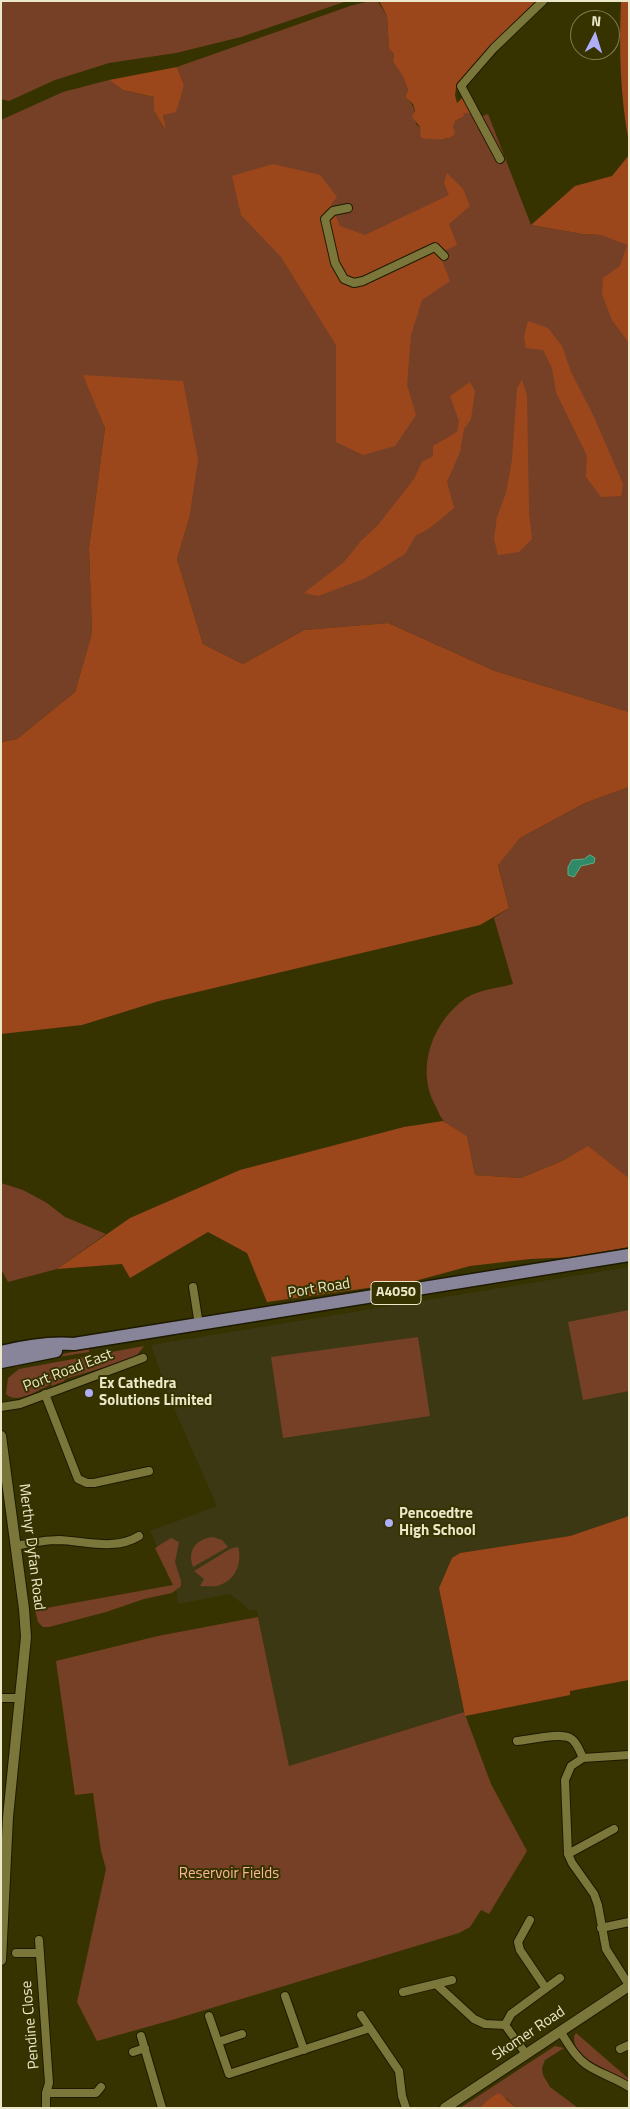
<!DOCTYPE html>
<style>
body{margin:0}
#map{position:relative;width:630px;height:2109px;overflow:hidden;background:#373301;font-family:"Titillium Web",sans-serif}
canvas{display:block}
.frame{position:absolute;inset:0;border:2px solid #ebe9ca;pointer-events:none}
.north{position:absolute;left:570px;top:10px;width:50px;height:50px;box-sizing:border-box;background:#373301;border:1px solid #7f7c51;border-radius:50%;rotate:5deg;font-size:14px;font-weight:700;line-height:20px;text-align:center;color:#ebe9ca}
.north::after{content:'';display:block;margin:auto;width:18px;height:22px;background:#afaefa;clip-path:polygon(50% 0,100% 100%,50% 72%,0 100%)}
</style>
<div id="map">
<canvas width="630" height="2109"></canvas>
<div class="frame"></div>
<div class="north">N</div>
</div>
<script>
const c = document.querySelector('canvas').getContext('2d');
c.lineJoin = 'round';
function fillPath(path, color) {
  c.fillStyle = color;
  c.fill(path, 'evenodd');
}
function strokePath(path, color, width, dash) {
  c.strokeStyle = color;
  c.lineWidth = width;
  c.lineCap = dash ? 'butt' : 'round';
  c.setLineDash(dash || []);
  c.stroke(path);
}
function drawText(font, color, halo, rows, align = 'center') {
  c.font = font + ' "Titillium Web",sans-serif';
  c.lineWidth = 4;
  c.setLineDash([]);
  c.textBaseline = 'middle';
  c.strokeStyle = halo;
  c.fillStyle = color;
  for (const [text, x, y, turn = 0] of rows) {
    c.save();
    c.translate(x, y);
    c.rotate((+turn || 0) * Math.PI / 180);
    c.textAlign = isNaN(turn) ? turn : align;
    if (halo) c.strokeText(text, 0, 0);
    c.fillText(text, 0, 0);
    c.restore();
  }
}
fillPath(new Path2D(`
 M629,1267V1516L570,1536L460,1553L439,1588L464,1712L289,1766L257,1610H250L230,1594L178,1604L176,1588L150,1531L217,1506L169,1397L151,1345Z`), '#3b3813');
fillPath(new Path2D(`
 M1,1H347L241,37L176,53L109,63L55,80L9,101L1,99Z
 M366,2H378L387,16L389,49L394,54L393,62L403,75L408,90L405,97C415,105 415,111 416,124L432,139H447L455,121L463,117V113H472L476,126L480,117L488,114L531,225L582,234L602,235L629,245V712L495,671L388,623L304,630L243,664L203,644L177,559L189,519L84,375L105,428L89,548L92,633L75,692L17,739L1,742V120L63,92L109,80L123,90L154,97V111L165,130L163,115L184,85L177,67L350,6Z
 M629,787V1178L588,1147L564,1160L521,1178L475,1175L467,1136C460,1131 451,1127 445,1122C440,1118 438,1110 435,1105C415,1068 433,1021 466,998C478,990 499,988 513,984L494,918L509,908L498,864L520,838L585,803Z
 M1,1183L23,1190L47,1203L65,1217L106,1234L57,1269L8,1282L1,1269Z
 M629,1310V1391L583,1400L568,1322Z
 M418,1337L430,1416L283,1438L271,1357Z
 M144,1346L135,1358L65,1379L64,1381L52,1386L51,1384C39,1390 16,1405 6,1394L8,1378L19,1369Z
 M89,1349V1352L34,1361L16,1367L15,1363Z
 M213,1537L222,1540L228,1547L193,1567C187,1550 196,1539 213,1537Z
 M171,1538L179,1542L175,1562L181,1581V1586L172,1593L144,1599L106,1612L49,1627H43L38,1622L35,1610L173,1585L155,1548Z
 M238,1547C243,1564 234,1582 217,1586C212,1587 206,1586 200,1586L204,1579L194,1571L230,1549Z
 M258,1617L289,1766L464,1712L491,1784L527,1851L489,1914L481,1910L470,1927L459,1933L172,2020L97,2041L77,2002L106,1869L101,1851L93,1793L75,1795L56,1661L158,1636Z
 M576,2033L629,2079L628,2083C608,2070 573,2062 574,2036Z
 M555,2046L564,2048L545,2060L542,2068L543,2075L550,2087L578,2108H516L507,2099L490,2098L479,2108H460Z`), '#764027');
fillPath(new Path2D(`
 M379,1H538L456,88L455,95L457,103L462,98L475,106L480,126L476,127L472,113H464L463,117L455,121L453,127L455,134C447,142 432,139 421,138L420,127L412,117L415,111L413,104L405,97L408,90L403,76L393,62L394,54L389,49L387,16Z
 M621,1H629V143C620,95 619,49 621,1Z
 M177,67L184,85L176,112L163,115L166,131L154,111V97L123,90L109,80Z
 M629,155V343L612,320L602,294L603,278L620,266L627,245L601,235L582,234L531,225L575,186L612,176Z
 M273,164L320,175L337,197L331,204L340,226L365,235L449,195L444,183L447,173L463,189L470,206L449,224L457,245L439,253L450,281L422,300L411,335L407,385L416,415L395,446L363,455L336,442V345L281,257L241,215L232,176Z
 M528,321L548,328L562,346L571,372L594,417L623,484L621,496L601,497L586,477L587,456L556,392L552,368L543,350L526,348L524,337Z
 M83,375L183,381L198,460L189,519L177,559L203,644L243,664L304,630L388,623L495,671L629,712V787L585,803L520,838L498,865L509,908L480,925L159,1001L82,1025L1,1034V742L17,739L75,692L92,633L89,548L105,428Z
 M522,380L527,396L529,512L532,539L519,552L498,555L494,539L497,517L506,493L512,460L517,388Z
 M470,382L475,391L471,419L464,429L460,452L447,482L454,508C444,516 426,533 416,535L405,554L366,578L318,596L304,593L344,562L361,541L378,525L414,479L422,462L433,456V446L457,432L459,421L450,396Z
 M443,1121L467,1136L475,1175L521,1178L564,1160L588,1146L629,1178V1247L575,1257L530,1259L470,1266L411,1282L267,1302L247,1253L208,1232L130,1278L122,1264L57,1269L130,1218L240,1170L404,1127Z
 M629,1516V1680L570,1691V1695L465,1716L439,1588L452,1558L460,1553L570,1536Z
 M499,2093L516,2108H479L490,2098Z`), '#9c471b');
const water = new Path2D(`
 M590,855L595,858L594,863L581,866L574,877L568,875V867L572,860L584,859Z`);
fillPath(water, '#2f8a68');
strokePath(water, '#67a685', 1);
const minor = new Path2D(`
 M500,159L461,86L494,48L543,1
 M348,208L333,211L325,219L335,263L344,279L354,283L363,281L435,247L444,256
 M193,1287L199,1325
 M45,1394L78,1479L87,1483H94L149,1471
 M1,1407L20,1404L143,1358
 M16,1546C30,1543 45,1540 59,1540C85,1541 115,1551 139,1536
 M1,1698H20
 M517,1741C530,1740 559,1732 570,1738C576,1741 580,1751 583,1758
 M629,1755L583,1758L571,1766L565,1780L568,1854L572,1863L594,1894L598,1905L606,1949L629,1985
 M568,1854L614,1829
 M530,1920L518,1942L520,1950L545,1987
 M601,1928L629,1922
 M39,1940L49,2083L46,2093V2108
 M16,1953H39
 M436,1984L474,2019L485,2024L505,2025L526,2054
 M403,1992L452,1980
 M285,1996L304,2050
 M361,2015L399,2071L402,2096L406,2108
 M209,2016L229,2074L370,2028
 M505,2025L511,2014L560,1978
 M560,2031C568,2043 575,2057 587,2065C600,2074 616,2078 629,2087
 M141,2036L162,2108
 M218,2042L242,2034
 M620,2049L629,2045
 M133,2052L145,2048
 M46,2093H96L101,2087`);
const tertiary = new Path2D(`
 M1,1436L24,1609L26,1637L8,1817L1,1960
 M445,2108L629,1986`);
const primary = new Path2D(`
 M1,1352C25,1346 50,1342 74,1344L629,1255
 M1,1362L56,1351`);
strokePath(minor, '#1d1a00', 10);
strokePath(tertiary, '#1d1a00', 12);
strokePath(primary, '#1d1a00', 15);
strokePath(minor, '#7b7639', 8);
strokePath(tertiary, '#7b7639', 10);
strokePath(primary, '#88849a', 12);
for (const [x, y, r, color] of [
 [89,1393,5,"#afaefa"],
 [389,1523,5,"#afaefa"]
]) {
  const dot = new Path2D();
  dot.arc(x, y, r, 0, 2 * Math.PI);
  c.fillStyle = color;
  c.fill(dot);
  strokePath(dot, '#373301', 2);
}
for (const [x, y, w] of [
 [396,1293,50]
]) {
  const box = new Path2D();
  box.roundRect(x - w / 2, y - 11.5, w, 23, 4);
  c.fillStyle = '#373301';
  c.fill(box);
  strokePath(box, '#ebe9ca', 1);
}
drawText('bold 14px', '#ebe9ca', null, [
 ["A4050",396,1293]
]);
drawText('15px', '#ebe9ca', '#373301', [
 ["Port Road",319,1289,-9],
 ["Port Road East",68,1371,-21],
 ["Merthyr Dyfan Road",31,1547,83],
 ["Pendine Close",31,2025,-95],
 ["Skomer Road",529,2034,-34]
]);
drawText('bold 15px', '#ebe9ca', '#373301', [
 ["Ex Cathedra",99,1384],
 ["Solutions Limited",99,1401],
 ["Pencoedtre",399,1514],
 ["High School",399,1531]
], 'left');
drawText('15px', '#fdb697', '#373301', [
 ["Reservoir Fields",229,1874]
]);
</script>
